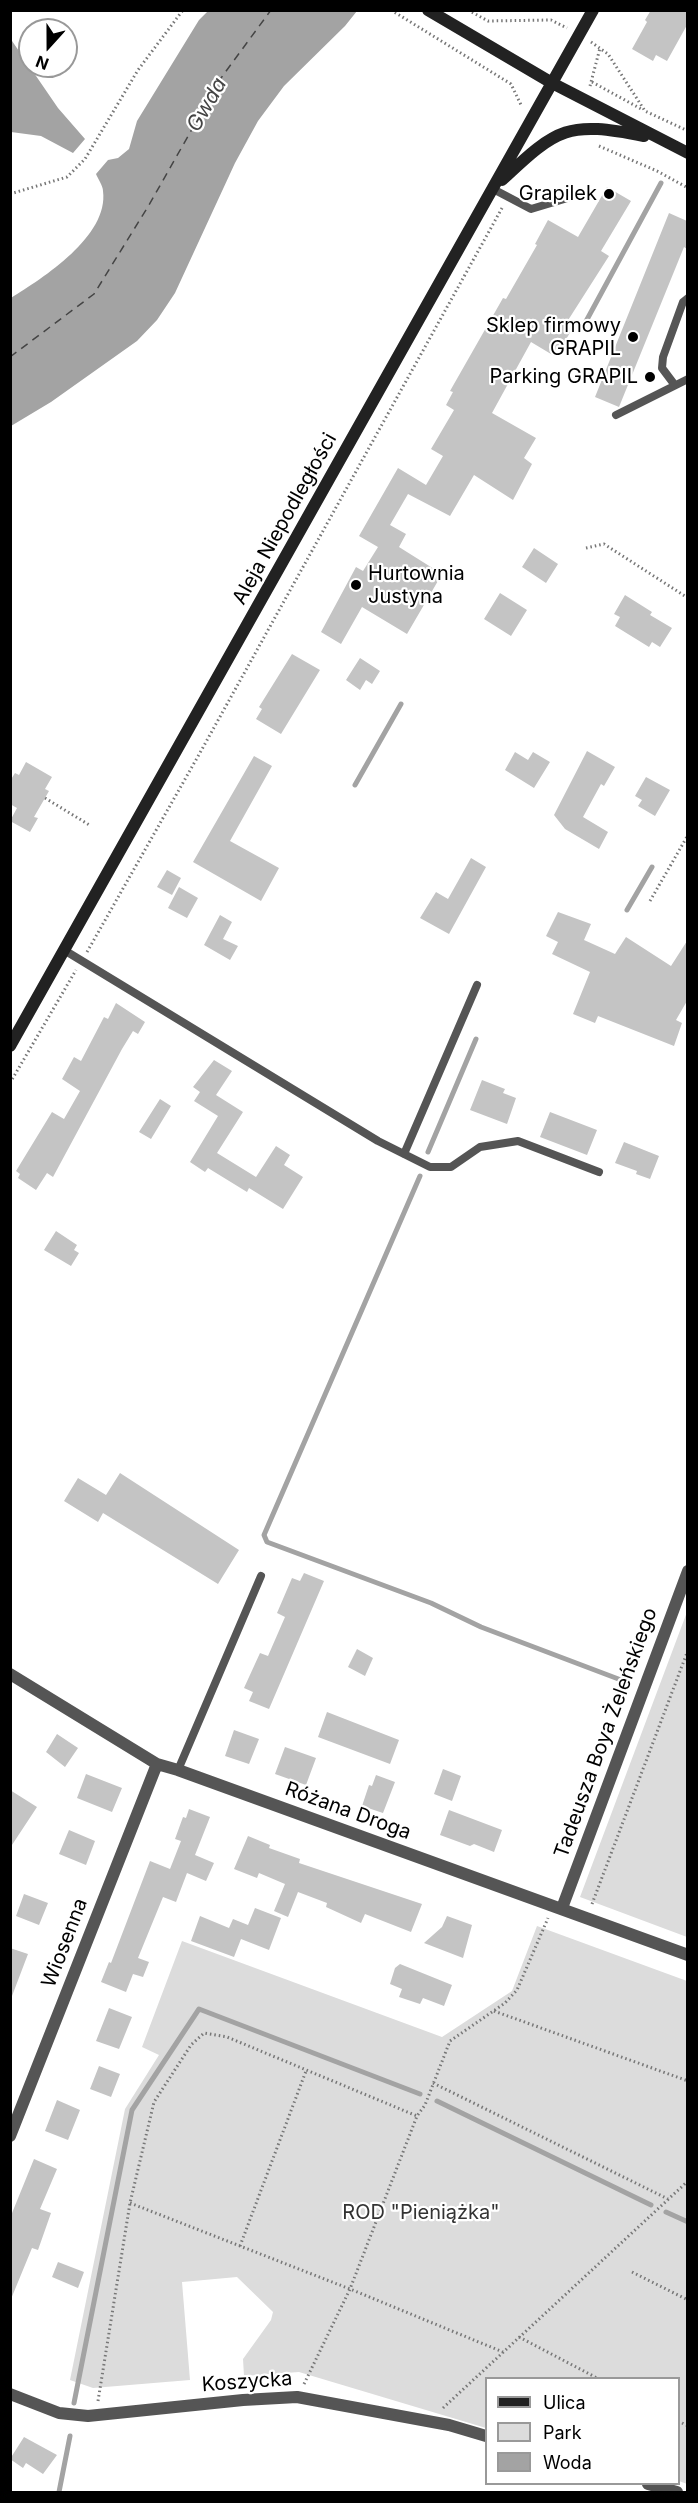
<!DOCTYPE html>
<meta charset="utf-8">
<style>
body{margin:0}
#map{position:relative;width:698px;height:2503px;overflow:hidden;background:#fff;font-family:Inter,sans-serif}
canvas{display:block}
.frame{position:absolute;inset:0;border:12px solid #000;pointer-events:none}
.legend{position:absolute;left:485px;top:2377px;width:195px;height:108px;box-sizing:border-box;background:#fff;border:2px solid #999;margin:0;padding:8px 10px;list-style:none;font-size:18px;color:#000}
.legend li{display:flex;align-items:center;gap:12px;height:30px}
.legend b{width:30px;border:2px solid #999}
.north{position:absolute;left:18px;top:18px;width:60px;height:60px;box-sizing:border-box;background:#fff;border:2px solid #999;border-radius:50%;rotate:201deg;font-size:16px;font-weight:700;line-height:24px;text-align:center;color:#000}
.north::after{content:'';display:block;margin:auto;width:21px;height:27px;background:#000;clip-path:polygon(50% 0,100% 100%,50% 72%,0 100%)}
</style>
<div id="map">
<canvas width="698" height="2503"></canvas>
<div class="frame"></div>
<ul class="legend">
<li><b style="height:8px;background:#222"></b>Ulica</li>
<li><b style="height:16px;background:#dcdcdc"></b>Park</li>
<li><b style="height:16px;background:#a3a3a3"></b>Woda</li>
</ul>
<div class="north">N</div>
</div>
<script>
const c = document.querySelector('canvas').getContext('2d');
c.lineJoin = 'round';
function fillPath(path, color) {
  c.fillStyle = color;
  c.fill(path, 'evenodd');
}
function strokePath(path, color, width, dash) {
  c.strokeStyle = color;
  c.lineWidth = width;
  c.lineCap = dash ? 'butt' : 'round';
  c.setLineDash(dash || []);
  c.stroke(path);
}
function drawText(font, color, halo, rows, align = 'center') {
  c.font = font + ' Inter,sans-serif';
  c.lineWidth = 4.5;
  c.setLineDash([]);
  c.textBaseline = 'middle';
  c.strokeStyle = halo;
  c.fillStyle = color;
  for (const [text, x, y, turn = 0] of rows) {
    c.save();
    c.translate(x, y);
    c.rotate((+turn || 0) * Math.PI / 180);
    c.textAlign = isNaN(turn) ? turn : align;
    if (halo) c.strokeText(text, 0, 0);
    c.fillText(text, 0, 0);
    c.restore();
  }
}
fillPath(new Path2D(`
 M687,1612V1937L580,1897Z
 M537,1926L687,1981V2484L679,2481L678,2378H486V2428L299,2372L244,2376L243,2359L271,2320L273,2312L237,2277L182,2282L190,2380L93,2388L70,2380L125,2109L159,2055L142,2047L182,1941L442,2037L512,1991Z`), '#dcdcdc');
fillPath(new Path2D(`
 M208,11H357L345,26L284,86L258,121L235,163L175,293L157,320L137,341L51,402L11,426V298C43,278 109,236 103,191C103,186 98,179 96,174L108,160L118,158L129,149L137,121L199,20Z
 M10,38L58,108L85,139L73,153L41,136L11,132Z`), '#a3a3a3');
strokePath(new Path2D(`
 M584,325L661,183
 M355,785L401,704
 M627,910L652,867
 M428,1152L476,1039
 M420,1176L264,1535L267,1542L431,1603L481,1627L629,1683
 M437,2101L651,2205
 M666,2212L688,2222
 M74,2403L132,2110L199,2009L420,2094
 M59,2492L70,2436`), '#a3a3a3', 5);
strokePath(new Path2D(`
 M10,357L94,294L149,205L221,78L271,10`), '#444', 1.5, [8, 6]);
fillPath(new Path2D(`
 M651,10H687V25L667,61L656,55L653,61L632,49L647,22L645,20Z
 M607,187L631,201L601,251L609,256L565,325L572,329L556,357L531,342L492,413L536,438L524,458L532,464L513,500L474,475L450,516L408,494L390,525L406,534L399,547L442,574L407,634L362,607L341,644L321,632L356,567L363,571L378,547L359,536L398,468L426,485L443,456L431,449L454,410L446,405L453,392L450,391L503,298L506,299L537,245L535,244L548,220L578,237Z
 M669,213L687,221V249L684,247L619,407L595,397Z
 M534,548L558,564L546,583L522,567Z
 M500,593L527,610L511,636L484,619Z
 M625,595L652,612L650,615L672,628L660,647L652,642L649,647L615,626L620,617L614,614Z
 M292,654L320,670L281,734L256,719L262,709L259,707Z
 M360,658L380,671L372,684L366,680L360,690L346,680Z
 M587,751L615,767L604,786L601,784L583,817L608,832L599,849L565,829L554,815Z
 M515,752L528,760L533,752L550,762L534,788L505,770Z
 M254,756L272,766L230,841L279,868L261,901L193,862Z
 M26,762L52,777L45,789L49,791L34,817L38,818L30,832L10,821L17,808L10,804V781L15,773L19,775Z
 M646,777L670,790L655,816L638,806L642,800L635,796Z
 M471,858L486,867L449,934L420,918L436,892L448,899Z
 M167,870L181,878L172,895L157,887Z
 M179,887L198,898L187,918L168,908Z
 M558,912L591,924L584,940L615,954L626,937L671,966L687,941V1001L676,1020L682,1023L674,1046L598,1016L595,1023L573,1014L590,972L552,954L558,942L546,936Z
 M220,915L232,922L223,939L238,946L230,960L204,945Z
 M116,1003L145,1022L138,1034L133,1031L122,1049L53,1177L47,1173L36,1190L18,1178L20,1174L16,1171L52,1112L64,1119L80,1091L62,1079L74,1057L81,1061L104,1017L108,1019Z
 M214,1060L232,1071L216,1095L243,1112L217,1153L256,1177L276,1146L290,1155L284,1165L303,1177L283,1209L249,1188L247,1192L208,1168L205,1172L190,1162L218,1116L194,1101L200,1092L193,1087Z
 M482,1080L505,1089L503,1093L516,1098L507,1124L470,1110Z
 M160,1099L171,1106L151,1139L139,1132Z
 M550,1112L597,1130L587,1155L540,1137Z
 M624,1142L659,1156L650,1179L636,1174L637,1171L615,1163Z
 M56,1231L77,1245L74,1250L79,1253L71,1266L44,1250Z
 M120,1473L239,1550L218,1584L103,1513L98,1522L64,1501L78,1478L106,1495Z
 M304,1573L324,1581L269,1709L249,1701L253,1692L244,1688L260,1653L268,1656L285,1617L277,1613L292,1578L300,1581Z
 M357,1649L373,1658L365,1676L348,1667Z
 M327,1712L399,1740L390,1764L318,1737Z
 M234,1730L259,1739L249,1764L225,1756Z
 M57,1734L78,1748L65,1767L46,1752Z
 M285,1747L316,1758L306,1785L275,1774Z
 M443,1769L461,1776L452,1801L434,1794Z
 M86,1774L122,1788L112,1812L77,1798Z
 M376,1775L395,1782L383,1813L362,1806L369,1785L372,1786Z
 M10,1790L37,1807L10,1848Z
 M189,1809L210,1817L195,1855L214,1863L206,1881L187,1873L176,1902L163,1897L138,1958L149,1962L143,1977L133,1974L126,1992L101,1982L109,1962L111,1963L150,1861L170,1869L181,1841L175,1839L183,1817L186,1818Z
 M449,1810L502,1830L494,1852L474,1844L470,1846L440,1835Z
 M69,1830L95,1841L86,1865L59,1854Z
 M248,1836L270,1845L269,1848L300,1859L299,1863L422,1904L411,1932L365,1914L361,1923L326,1907L327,1903L298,1892L288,1917L274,1911L285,1884L259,1873L257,1878L234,1869Z
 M24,1894L48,1903L39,1925L16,1916Z
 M255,1908L281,1918L269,1950L241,1939L234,1957L191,1941L200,1916L229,1928L233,1919L248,1925Z
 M447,1916L472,1925L463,1958L424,1943L442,1927Z
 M10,1948L28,1954L12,1996H10Z
 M400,1964L452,1985L444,2006L423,1998L420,2004L399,1997L402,1989L390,1984L395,1968Z
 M109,2008L132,2017L119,2049L96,2041Z
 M99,2066L120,2074L111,2097L90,2089Z
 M57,2100L80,2110L68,2140L45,2131Z
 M34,2159L57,2169L40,2209L51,2213L38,2250L32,2248L11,2299L10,2218Z
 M58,2262L84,2272L78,2288L52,2277Z
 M24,2437L57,2455L43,2474L26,2463L23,2468L10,2459Z`), '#c4c4c4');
strokePath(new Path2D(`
 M391,10L511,84L522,107
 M468,10L488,21L551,20L567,28
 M591,42L608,54L645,111L688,131
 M592,82L643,110
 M590,86L600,48
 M599,146L657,171L688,188
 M10,194L67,177L85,159L138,70L183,10
 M586,548L604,544L688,598
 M45,798L91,826
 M650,901L688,835
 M87,952L201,751L502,208
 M10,1083L76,970
 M592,1904L688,1650
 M494,2011L688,2081
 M433,2083L668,2199
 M130,2203L350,2289L503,2352
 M240,2246L306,2071
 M632,2272L688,2300
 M519,2337L597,2378
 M304,2384L350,2289L417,2116L425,2105L450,2041L505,2003L517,1990L548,1918
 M98,2401L130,2203L154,2102L191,2045L204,2033L227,2037L417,2116
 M443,2408L688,2181
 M678,2421L688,2426`), '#777', 3, [1.5, 3]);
strokePath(new Path2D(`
 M493,189L531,209L571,197
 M674,384L662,368L663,357L683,302L688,298
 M616,415L688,379
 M64,950L378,1141L430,1167H451L480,1147L518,1141L599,1172
 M404,1154L477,985
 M178,1770L261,1576`), '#555', 8);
strokePath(new Path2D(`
 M10,1674L157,1764L178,1770L688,1955
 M562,1908L688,1571
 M10,2136L157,1764
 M10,2394L59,2413L88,2416L243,2400L297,2397L449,2425L486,2436
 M648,2484L677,2492`), '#555', 12);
strokePath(new Path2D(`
 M428,10L552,83L688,153
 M502,180C558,127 568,121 644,136
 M10,1046L593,10`), '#222', 12);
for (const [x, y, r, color] of [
 [609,194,6,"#000"],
 [633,337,6,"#000"],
 [650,377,6,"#000"],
 [356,585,6,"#000"]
]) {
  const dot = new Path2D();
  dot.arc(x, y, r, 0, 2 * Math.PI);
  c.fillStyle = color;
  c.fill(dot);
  strokePath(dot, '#fff', 2);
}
drawText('20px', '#000', '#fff', [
 ["Grapilek",597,194],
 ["Sklep firmowy",621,326],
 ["GRAPIL",621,349],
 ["Parking GRAPIL",638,377],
 ["Hurtownia",368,574,"left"],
 ["Justyna",368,597,"left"]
], 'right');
drawText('20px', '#000', '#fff', [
 ["Aleja Niepodległości",285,519,-61],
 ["Tadeusza Boya Żeleńskiego",606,1733,-70],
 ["Różana Droga",348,1811,20],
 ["Wiosenna",65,1943,-69],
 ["Koszycka",247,2382,-4]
]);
drawText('20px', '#333', '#fff', [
 ["ROD \"Pieniążka\"",421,2213]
]);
drawText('italic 21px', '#444', '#fff', [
 ["Gwda",207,105,-60]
]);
</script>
